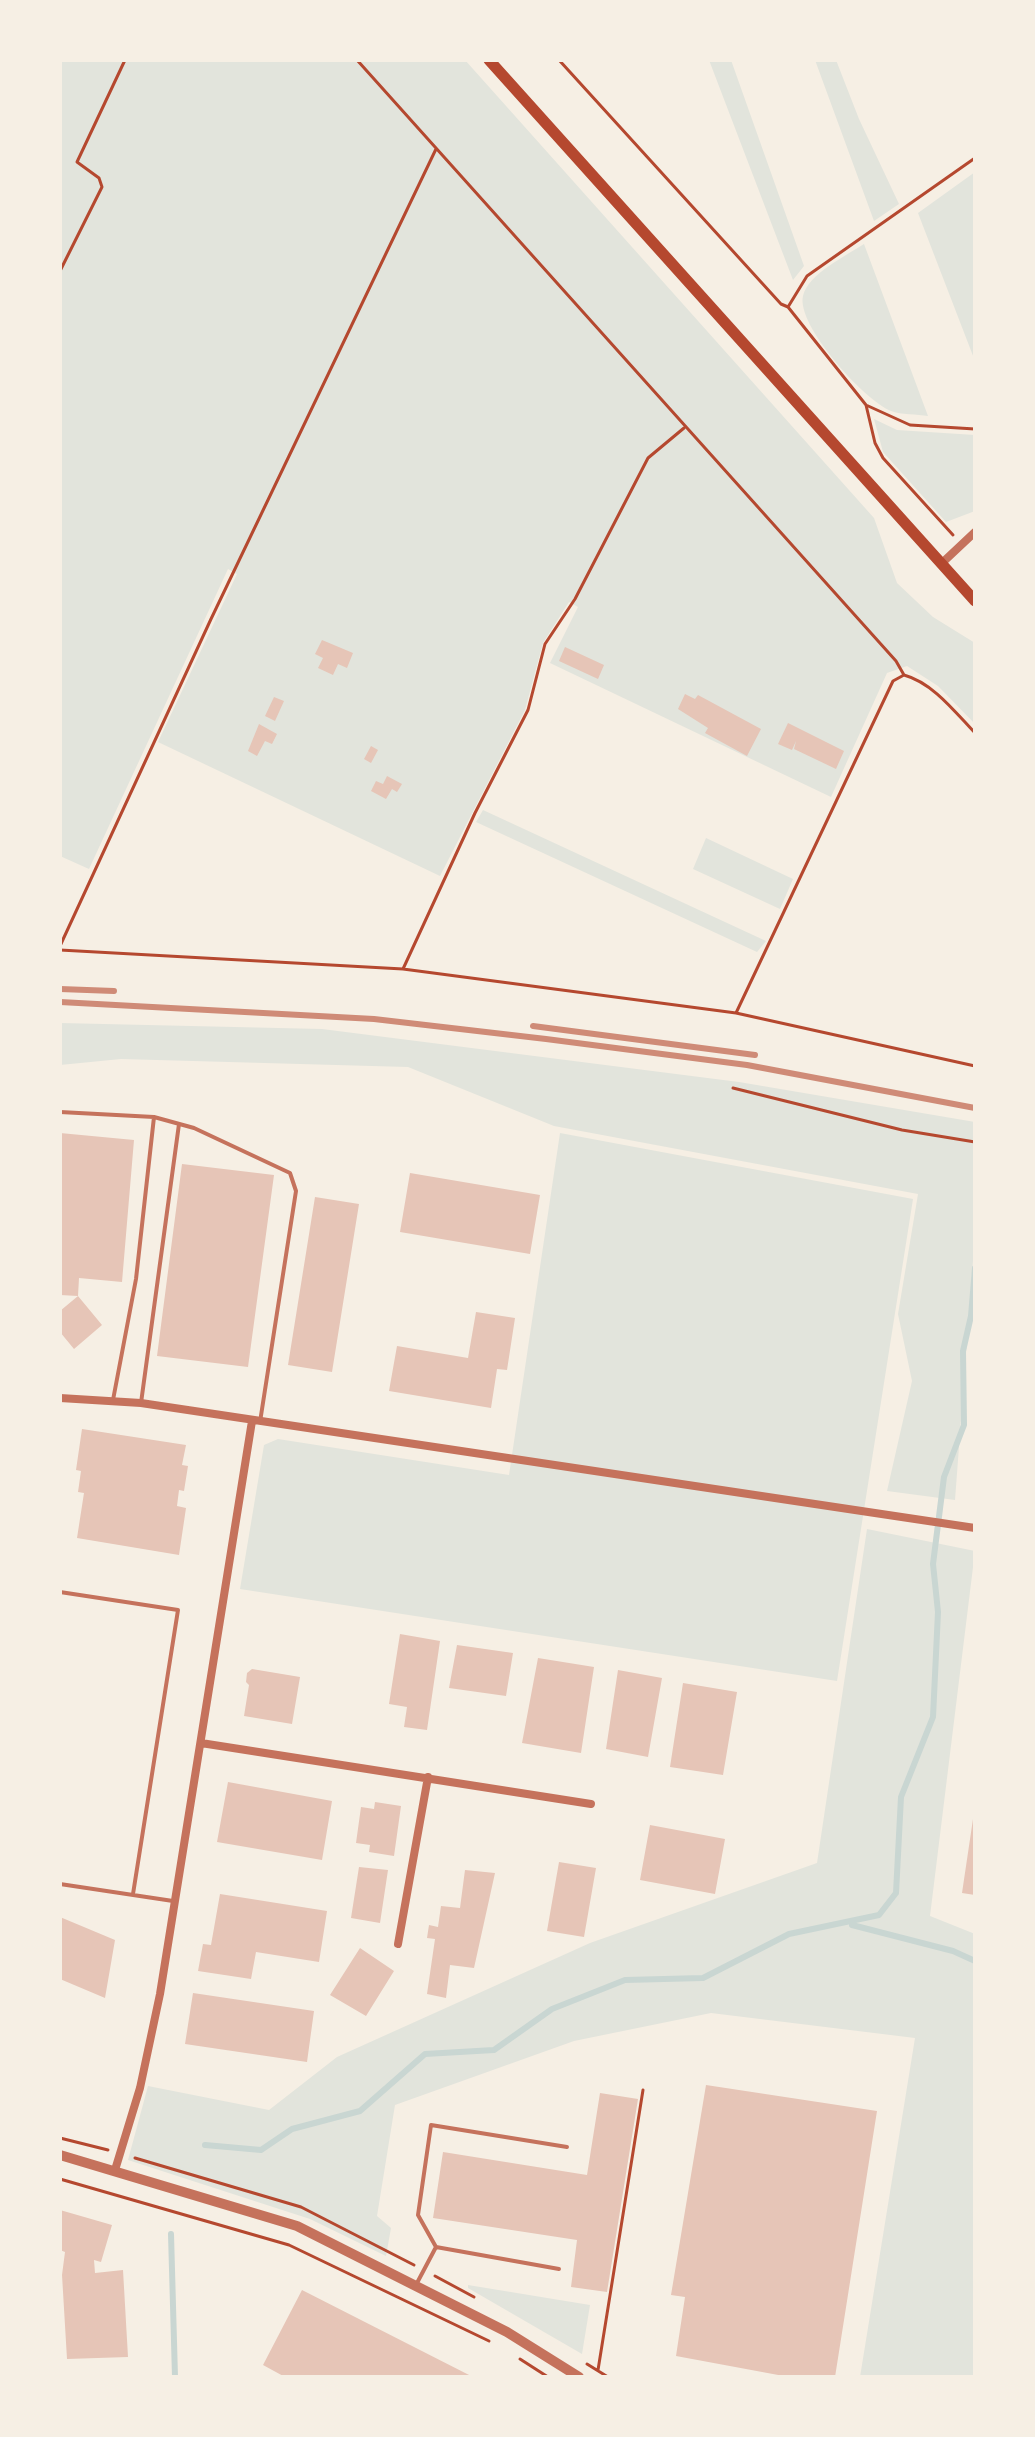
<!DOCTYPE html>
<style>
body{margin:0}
#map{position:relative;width:1035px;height:2437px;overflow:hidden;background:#f6efe4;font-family:Inter,sans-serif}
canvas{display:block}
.frame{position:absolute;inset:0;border:62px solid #f6efe4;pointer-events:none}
</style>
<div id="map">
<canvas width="1035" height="2437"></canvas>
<div class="frame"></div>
</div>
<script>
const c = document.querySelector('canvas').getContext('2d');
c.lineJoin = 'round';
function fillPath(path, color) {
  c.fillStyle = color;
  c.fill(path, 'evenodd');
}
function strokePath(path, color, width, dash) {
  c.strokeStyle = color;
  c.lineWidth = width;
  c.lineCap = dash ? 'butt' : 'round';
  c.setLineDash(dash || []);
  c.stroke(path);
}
fillPath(new Path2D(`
 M60,60H465L874,518L897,583L933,617L975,643V724L938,686L907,666L887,673L831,797L550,663L578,607L569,602L543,643L525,710L440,876L158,742L237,574L228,569L89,869L60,856Z
 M709,60H731L804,266L793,280Z
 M815,60H836L859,119L899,204L874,221Z
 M975,172V361L918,213Z
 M864,244L928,416C917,414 901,415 891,411C864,400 796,325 803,296C808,274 846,256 864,244Z
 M874,419L897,430L975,435V511L946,522L883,452Z
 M483,810L766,941L757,952L476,822Z
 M706,838L793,879L780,909L693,869Z
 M60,1023L322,1029L739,1082L975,1122V1234L955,1500L887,1491L912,1381L898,1314L918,1194L554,1126L408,1067L121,1059L60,1065Z
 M560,1133L913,1199L837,1681L240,1589L264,1445L278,1439L509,1475Z
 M867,1529L975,1551L930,1916L975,1934V2377H860L915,2038L711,2013L574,2041L395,2105L377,2216L391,2228L386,2256L310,2219L128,2160L148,2086L269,2110L337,2057L590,1943L817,1863Z
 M468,2285L590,2305L582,2354L468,2288Z`), '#e2e4dc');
strokePath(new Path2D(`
 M852,1925L953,1951L975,1961
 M205,2145L261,2150L292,2129L360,2111L425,2054L494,2050L552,2009L625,1980L703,1978L789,1934L879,1915L896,1893L901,1797L933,1717L938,1612L933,1564L944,1477L964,1425L963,1351L971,1316L975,1268
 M171,2234L175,2377`), '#c9d6d2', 6);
fillPath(new Path2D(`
 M322,640L353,653L347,668L338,664L333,675L318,668L323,658L315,654Z
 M565,647L604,665L598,679L559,661Z
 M685,694L695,699L698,695L761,729L747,756L705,733L708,728L678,709Z
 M274,697L284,701L275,721L265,716Z
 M788,723L844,751L836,769L794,749L796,741L792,750L778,744Z
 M259,724L277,734L272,744L265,741L257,756L248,751Z
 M371,746L378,750L371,763L364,759Z
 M387,776L402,784L397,792L392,789L386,799L371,791L376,781L383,784Z
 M60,1133L134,1140L122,1282L79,1278L78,1296L102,1325L74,1349L60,1332V1311L78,1296L60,1295Z
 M182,1164L274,1175L248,1367L157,1356Z
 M410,1173L540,1195L530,1254L400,1232Z
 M315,1197L359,1204L332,1372L288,1365Z
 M476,1312L515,1318L507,1370L497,1369L491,1408L389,1391L397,1346L468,1358Z
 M82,1429L186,1445L182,1465L188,1466L184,1491L179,1490L177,1506L186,1508L179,1555L77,1538L84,1493L78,1492L81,1471L76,1470Z
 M400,1634L440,1641L427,1730L404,1727L407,1707L389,1704Z
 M457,1645L513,1653L506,1696L449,1688Z
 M538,1658L594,1667L581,1753L522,1743Z
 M252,1669L300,1677L292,1724L244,1716L249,1685L246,1682L247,1673Z
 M618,1670L662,1678L648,1757L606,1749Z
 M683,1683L737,1692L723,1775L670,1767Z
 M228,1782L332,1801L322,1860L217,1842Z
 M375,1802L401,1806L394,1856L369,1852L370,1845L356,1843L361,1807L374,1809Z
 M973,1819L975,1820V1895L962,1893Z
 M650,1825L725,1839L715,1894L640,1880Z
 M559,1862L596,1868L584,1937L547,1931Z
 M359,1867L388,1870L380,1923L351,1918Z
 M465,1870L495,1873L474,1968L450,1965L446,1998L427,1994L435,1939L427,1938L429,1925L438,1927L441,1906L460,1908Z
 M220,1894L327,1911L319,1962L256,1952L251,1979L198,1971L203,1944L211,1945Z
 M60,1917L115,1940L105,1998L60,1979Z
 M360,1948L394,1971L366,2016L330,1995Z
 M193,1993L314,2011L307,2062L185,2044Z
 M706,2085L877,2111L835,2377H789L676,2356L685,2297L671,2295Z
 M600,2093L638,2099L607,2292L571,2287L577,2240L433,2218L443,2152L587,2175Z
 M60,2210L112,2225L101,2262L94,2260L95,2273L123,2270L128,2357L67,2359L62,2275L65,2252L60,2250Z
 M302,2290L473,2377H285L263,2365Z`), '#e6c5b7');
strokePath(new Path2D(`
 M357,60L896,661L904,675
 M559,60L781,304L788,307L866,405L910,425L975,429
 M60,271L102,187L99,178L77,162L125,60
 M788,307L807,276L975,158
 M866,405L875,443L883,458L953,535
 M60,946L211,619L436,149
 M60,950L403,969L736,1013L975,1066
 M403,969L475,813L528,710L545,644L575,599L648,458L684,428
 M736,1013L893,681L904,675C933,683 955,712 975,733
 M733,1088L902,1130L975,1142
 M60,2138L108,2150
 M135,2158L301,2207L414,2265
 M60,2179L289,2245L489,2341
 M435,2276L474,2297
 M520,2359L548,2377
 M587,2364L608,2377
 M598,2370L643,2090`), '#b5482f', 3);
strokePath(new Path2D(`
 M60,1112L154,1117L136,1279L113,1400
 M154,1117L194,1128L290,1173L296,1191L260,1422
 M141,1403L179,1124
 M60,1592L178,1610L133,1894
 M60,1884L173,1901
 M436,2247L418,2215L431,2125L567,2147
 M417,2283L436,2247L559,2269`), '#c5725c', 4);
strokePath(new Path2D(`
 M942,563L975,532
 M60,1398L141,1403L975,1528
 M201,1743L591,1804
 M398,1944L428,1777
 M115,2170L140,2088L160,1994L252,1421`), '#c5725c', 8);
strokePath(new Path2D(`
 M60,2155L297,2226L507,2332L579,2377`), '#c5725c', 10);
strokePath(new Path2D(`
 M489,60L975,601`), '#b5482f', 11);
strokePath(new Path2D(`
 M60,989L114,991
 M60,1002L374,1019L546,1039L747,1065L975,1108
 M533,1026L755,1055`), '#cf8b77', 6);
</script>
